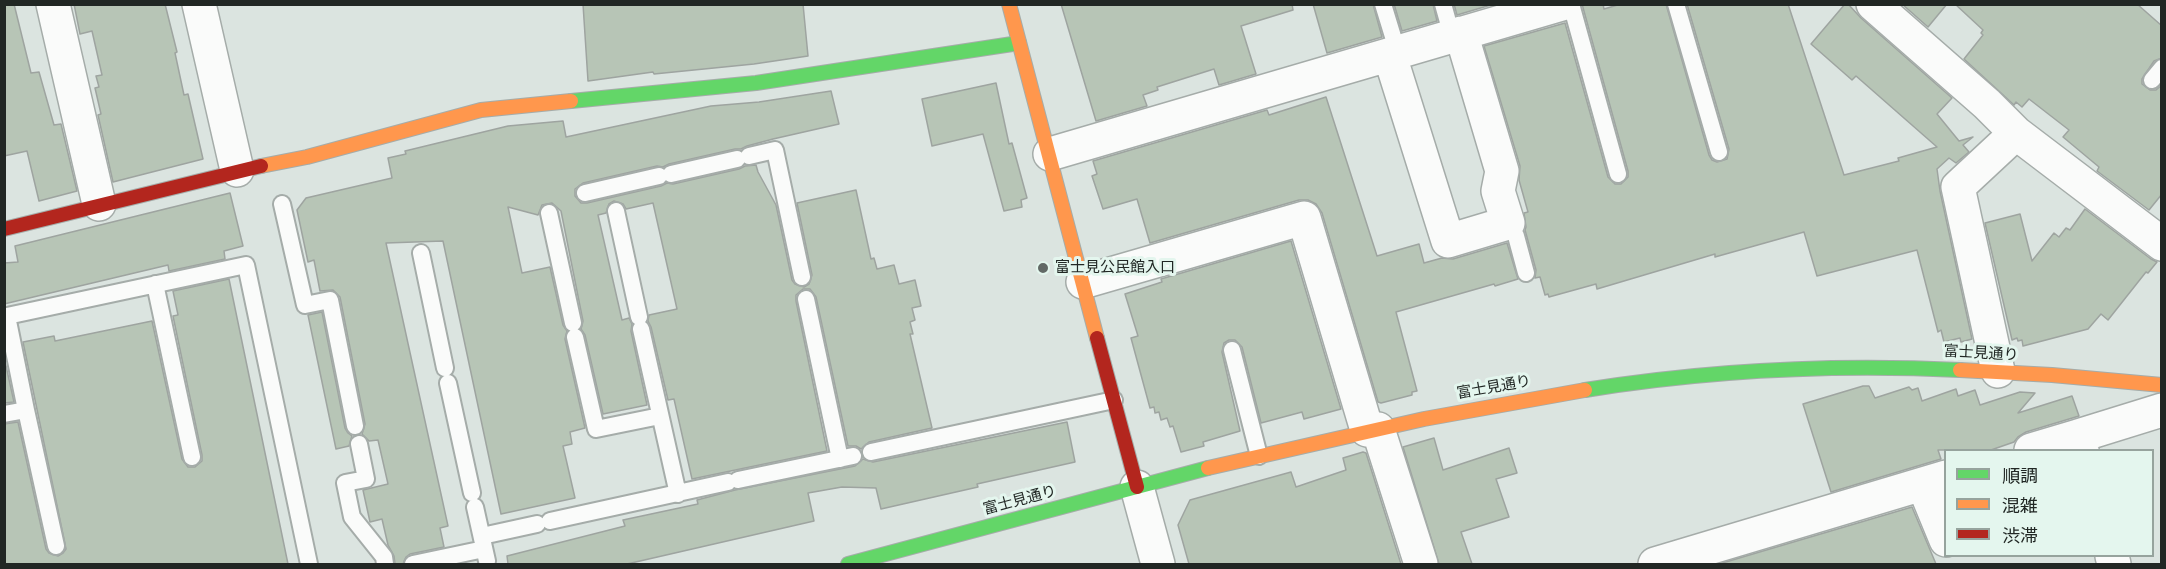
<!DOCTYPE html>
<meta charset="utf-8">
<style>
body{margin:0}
#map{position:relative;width:2166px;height:569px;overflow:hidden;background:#dbe4e0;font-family:Roboto,"Noto Sans JP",sans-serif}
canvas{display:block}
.frame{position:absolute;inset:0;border:6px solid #212724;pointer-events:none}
.legend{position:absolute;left:1944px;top:449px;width:210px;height:108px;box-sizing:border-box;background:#e4f6ee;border:2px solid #96a39d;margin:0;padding:8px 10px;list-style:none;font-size:18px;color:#212724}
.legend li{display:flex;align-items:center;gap:12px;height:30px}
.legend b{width:30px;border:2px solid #96a39d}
</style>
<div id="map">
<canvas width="2166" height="569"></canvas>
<div class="frame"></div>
<ul class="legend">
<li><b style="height:8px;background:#63d668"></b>順調</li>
<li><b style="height:8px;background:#ff974d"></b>混雑</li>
<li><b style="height:8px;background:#b3261e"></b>渋滞</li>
</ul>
</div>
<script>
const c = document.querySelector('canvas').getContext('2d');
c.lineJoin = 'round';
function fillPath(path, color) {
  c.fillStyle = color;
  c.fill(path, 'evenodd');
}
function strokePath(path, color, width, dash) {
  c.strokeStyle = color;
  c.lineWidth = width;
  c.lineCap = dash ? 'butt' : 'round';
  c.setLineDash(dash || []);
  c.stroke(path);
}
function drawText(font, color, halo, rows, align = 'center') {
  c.font = font + ' Roboto,"Noto Sans JP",sans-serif';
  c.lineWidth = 6;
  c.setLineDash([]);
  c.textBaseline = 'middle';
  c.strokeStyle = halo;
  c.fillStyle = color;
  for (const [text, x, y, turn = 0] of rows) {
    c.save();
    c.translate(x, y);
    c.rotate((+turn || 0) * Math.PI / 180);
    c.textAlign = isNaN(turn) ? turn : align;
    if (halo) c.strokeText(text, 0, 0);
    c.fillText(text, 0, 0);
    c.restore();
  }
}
const building = new Path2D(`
 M4,4H14L31,73L39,72L54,125L61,124L77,191L39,201L27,151L4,156Z
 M74,4H165L177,52L175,53L184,95L188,94L203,159L113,182L98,115L101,114L95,88L99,87L96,76L102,75L92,31L80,34Z
 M583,4H803L808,56L754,64L654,74L653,72L588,81Z
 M1061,4H1292L1293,10L1241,26L1256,74L1219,85L1214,69L1157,87L1158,90L1143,95L1147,106L1096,121Z
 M1313,4H1373L1382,37L1327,53Z
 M1394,4H1433L1437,21L1402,31Z
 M1454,4H1494L1457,15Z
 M1582,4H1603L1604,9L1621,4H1666L1709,155L1712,160L1717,162L1727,159L1729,149L1687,4H1788L1844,175L1899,161L1898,158L1937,147L1856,76L1852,80L1811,44L1845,4H1848L1861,18L1952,98L1937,114L1959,141L1973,137L1963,145L1969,152L1956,163L1949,158L1937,169L1940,191L1972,339L1961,342L1960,338L1944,342L1941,330L1938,332L1917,250L1817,276L1804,232L1715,257V254L1597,289L1596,284L1549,297L1548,294L1545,295L1540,277L1535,278L1536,270L1525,230L1526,227L1524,213L1528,212L1519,180L1520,166L1484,46L1565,23L1608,177L1615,184H1621L1628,177V171Z
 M1902,4H1947L1928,27Z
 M1955,4H2137L2162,26V58L2154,61L2142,79V84L2150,90H2156L2162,85V194L2149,210L2097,171L2099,167L2063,137L2069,130L2029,99L2022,107L2016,102L2014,105L1964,59L1983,35L1981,33L1983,30Z
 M996,83L1009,144L1012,143L1027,198L1021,200L1022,207L1004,211L983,134L932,146L922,99Z
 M831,91L839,124L773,139L747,146L741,149H735L669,164L663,167L657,166L583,183L575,189V196L581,203H587L661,186L667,183L673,184L739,169L745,166L756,165L758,172L776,205L792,280L795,284L804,287L809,284L812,275L797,203L856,190L871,259L874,258L877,269L894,265L899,284L915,280L921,306L912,308L915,320L910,322L913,334H910L932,428L869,442L861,449L856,446H848L816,297L810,289H803L796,295V301L827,451L692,479L674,399L668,400L651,327L648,321L649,315L677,309L653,203L626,209L623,204L614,201L609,204L606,213L598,215L622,320L629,318L632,324L631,331L647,405L603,414L585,335L581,329L583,321L561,211L552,203L542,205L538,215L508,207L522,273L550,267L563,325L567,331L565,339L585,428L570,432L572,444L563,446L575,498L501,514L443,241L386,243L448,526L440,528L444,547L410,554L406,557L403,564H395L394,556L388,545L382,519L370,522L363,490L388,484L378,440L369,441L362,434L365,424L340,297L333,290L320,291L314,260L308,262L297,210L306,198L392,178L388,158L406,154L405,151L508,126L563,121L566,137L711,106L759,102Z
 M1326,97L1377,256L1419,244L1424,263L1442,258L1453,259L1507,243L1518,279L1495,286L1494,284L1396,312L1417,391L1412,392V395L1381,403L1378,402L1322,213L1316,204L1308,200H1299L1150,243L1137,199L1103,209L1092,176L1097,174L1093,161L1267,110L1269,115Z
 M230,193L243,246L224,251L225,259L169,271L168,265L4,304V263L18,262L15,246Z
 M2085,209L2151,259L2157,262L2148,273L2146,272L2108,320L2101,314L2088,329L2023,346L2022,340L2018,341L2017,338L2012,340L1985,223L2020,214L2032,261L2054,233L2059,237L2066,228L2070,230Z
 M1291,241L1341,409L1304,419L1302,412L1261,423L1242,347L1235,340H1229L1224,343L1222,352L1240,431L1203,442L1204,446L1181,452L1173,426L1170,427L1167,418L1161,420L1159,412L1155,413L1154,407L1150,408L1131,338L1138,336L1125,294L1162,282L1161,279Z
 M229,279L288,564H4V424L18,422L46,549L49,553L58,556L63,553L66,549L23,342L54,336L55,341L152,321L182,459L188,467H195L202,461V455L173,316L178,315L173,291Z
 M322,312L345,428L348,433L352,436L349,446L336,449L308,315Z
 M4,357L14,402L4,403Z
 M1863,386H1869L1875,398L1909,387L1912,390L1918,388L1922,401L1956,389L1958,396L1975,390L1980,405L2020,392L2035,393L2018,413L2072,396L2079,416L2026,432L2018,437L2014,442L1991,450H1938L1941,459L1831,492L1803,404Z
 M1067,422L1075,462L977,484L978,487L881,509L876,488L842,487L808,493L814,521L627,564H508L507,556L625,526L623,520L698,504L697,500L735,490L855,466L863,459L873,462Z
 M1434,438L1443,470L1509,448L1517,473L1496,479L1509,517L1461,532L1472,564H1439L1403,447Z
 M1363,452L1366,453L1401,564H1189L1178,525L1190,500L1291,472L1296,487L1346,470L1343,458Z
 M1912,507L1936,564H1719Z`);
fillPath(building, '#b7c5b6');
strokePath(building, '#9ea4a0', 1.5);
const lane = new Path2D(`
 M1383,4L1398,53
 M1443,4L1452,36
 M1571,4L1618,174
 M1676,4L1719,152
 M2152,80L2162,68
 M749,156L775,150L802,277
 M671,174L737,159
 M585,193L659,176
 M282,204L305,305L330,300L355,426
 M616,211L639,317
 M549,213L573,323
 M1508,223L1516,236L1526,273
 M421,253L445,368
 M155,284L192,457
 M806,299L840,459
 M641,329L678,494
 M575,337L596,429L660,416
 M1232,350L1259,456
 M448,383L472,493
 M26,410L56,546
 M4,414L26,410L7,316L246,265L309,564
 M359,444L366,479L345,483L352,517L384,557L385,564
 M871,452L1114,400
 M738,480L853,456
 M475,507L487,561
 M550,521L728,482
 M482,536L537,524
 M413,564L484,549`);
const street = new Path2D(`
 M53,4L99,204
 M199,4L237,170
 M1873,4L1987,104L2016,133L2162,244
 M1390,56L1448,241L1508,223L1498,191L1502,171L1461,33
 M1050,154L1562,4
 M1083,282L1304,218L1367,430
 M1998,371L1958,187L2016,133
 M1378,429L1421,564
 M2078,436L2162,410
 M2031,450L2078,436L2082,450
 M1923,484L1946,540
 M1137,487L1158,564
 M2112,556L2114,564
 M1655,564L1946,477`);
const fast = new Path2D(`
 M571,101L756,83L1019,43
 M1585,390C1709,370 1835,364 1960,370
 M848,564L1208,468`);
const slow = new Path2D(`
 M1009,4L1097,338
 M261,166L307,157L481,110L571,101
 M1960,370L2052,375L2162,385
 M1208,468L1424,419L1585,390`);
const jam = new Path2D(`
 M4,229L261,166
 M1097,338L1137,487`);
strokePath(lane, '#a5aca9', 20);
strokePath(street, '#a5aca9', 36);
strokePath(fast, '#a5aca9', 16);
strokePath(slow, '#a5aca9', 16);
strokePath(jam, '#a5aca9', 16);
strokePath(lane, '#fafbfa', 16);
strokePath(street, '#fafbfa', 33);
strokePath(fast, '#63d668', 14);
strokePath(slow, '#ff974d', 14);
strokePath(jam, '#b3261e', 14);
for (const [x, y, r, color] of [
 [1043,268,6,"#626966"]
]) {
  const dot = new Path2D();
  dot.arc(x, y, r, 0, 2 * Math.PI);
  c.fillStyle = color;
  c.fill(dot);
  strokePath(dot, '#e4f6ee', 2);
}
drawText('15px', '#212724', '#e4f6ee', [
 ["富士見公民館入口",1055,268]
], 'left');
drawText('15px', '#212724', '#e4f6ee', [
 ["富士見通り",1981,354,3],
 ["富士見通り",1494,388,-10],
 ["富士見通り",1020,501,-15]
]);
</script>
